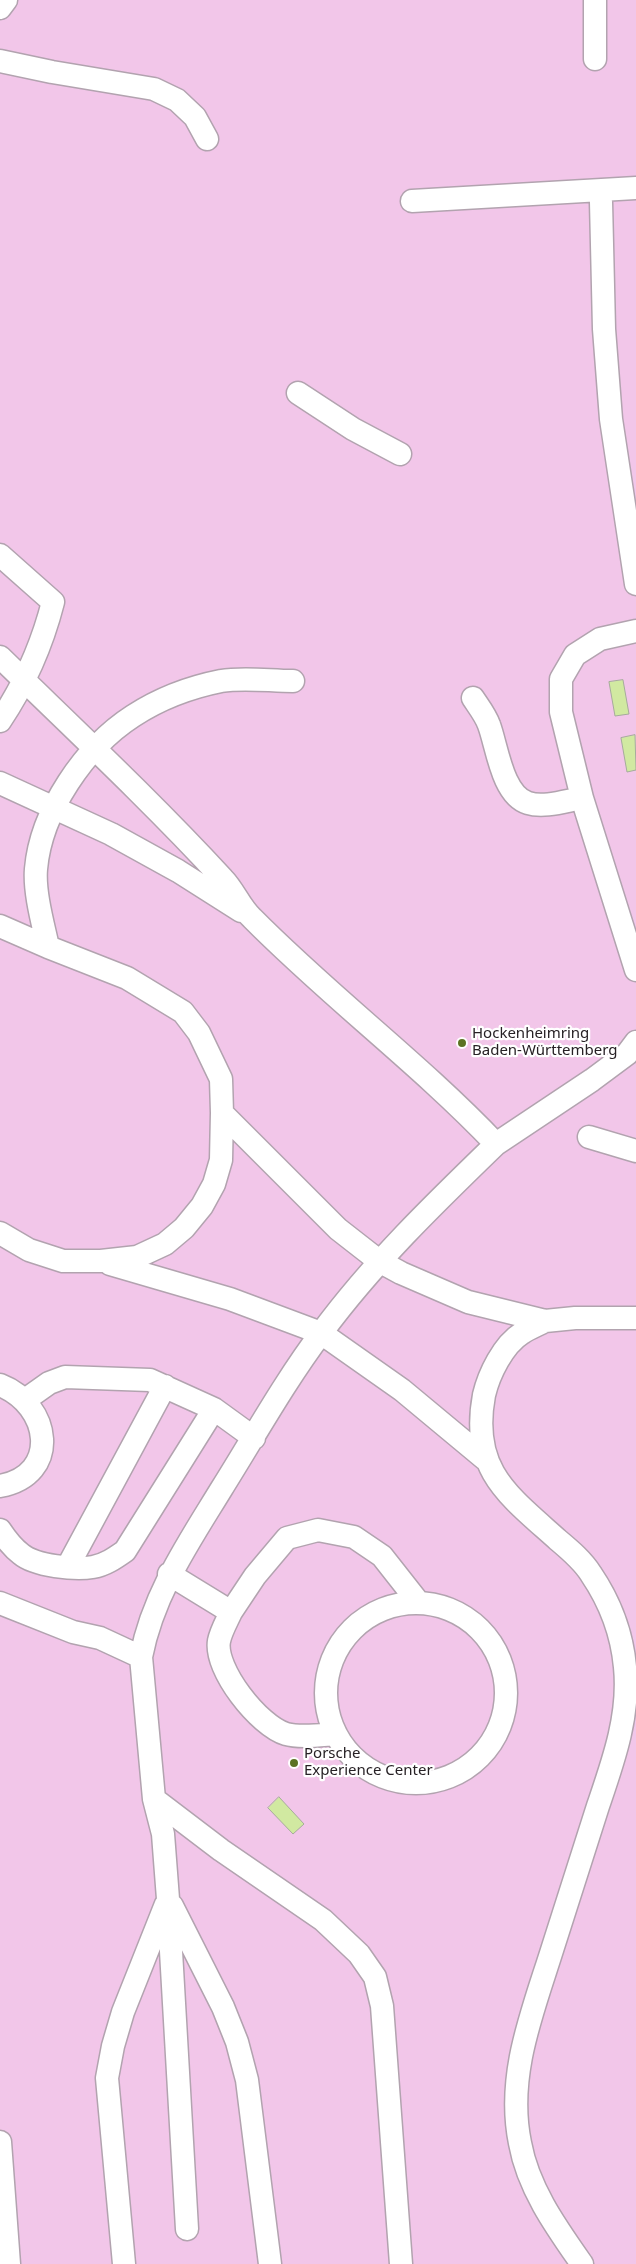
<!DOCTYPE html>
<meta charset="utf-8">
<style>
body{margin:0}
canvas{display:block;background:#fff2fc}
</style>
<canvas width="636" height="2264"></canvas>
<script>
const c = document.querySelector('canvas').getContext('2d');
c.lineJoin = 'round';
function fillPath(path, color) {
  c.fillStyle = color;
  c.fill(path, 'evenodd');
}
function strokePath(path, color, width, dash) {
  c.strokeStyle = color;
  c.lineWidth = width;
  c.lineCap = dash ? 'butt' : 'round';
  c.setLineDash(dash || []);
  c.stroke(path);
}
function drawText(font, color, halo, rows, align = 'center') {
  c.font = font + ' "Noto Sans",sans-serif';
  c.lineWidth = 4.5;
  c.setLineDash([]);
  c.textBaseline = 'middle';
  c.strokeStyle = halo;
  c.fillStyle = color;
  for (const [text, x, y, turn = 0] of rows) {
    c.save();
    c.translate(x, y);
    c.rotate((+turn || 0) * Math.PI / 180);
    c.textAlign = isNaN(turn) ? turn : align;
    if (halo) c.strokeText(text, 0, 0);
    c.fillText(text, 0, 0);
    c.restore();
  }
}
fillPath(new Path2D(`
 M0,0H636V2264H0Z`), '#f2c6e9');
const building = new Path2D(`
 M623,680L629,714L615,716L609,682Z
 M635,735L636,770L627,772L621,738Z
 M279,1797L304,1824L293,1834L268,1808Z`);
fillPath(building, '#d1e9a1');
strokePath(building, '#a6ac9c', 1);
const service = new Path2D(`
 M0,8L6,0
 M595,59V0
 M0,61L52,72L154,89L177,100L195,117L207,139
 M412,201L636,188
 M601,202L604,329L611,419L636,584
 M298,393L353,429L400,454
 M0,555L53,602C42,645 25,684 0,721
 M0,657C75,730 152,802 223,879C234,890 240,907 252,918C330,997 420,1064 496,1144C434,1204 373,1263 322,1332C285,1381 254,1437 222,1488C189,1542 153,1594 141,1657L154,1799L221,1850L323,1920L359,1954L375,1977L382,2006L401,2264
 M473,698C479,707 486,716 489,725C497,746 502,795 528,803C544,808 565,801 582,798L561,712V679L575,655L600,639L636,631
 M0,783L111,834L178,871L241,911
 M582,798L636,970
 M0,926L48,947L127,978L183,1012L199,1033L221,1079L222,1113L221,1160L214,1184L202,1206L184,1228L165,1244L137,1257L101,1261H63L29,1250L0,1233
 M48,947C43,924 34,892 36,869C41,811 85,747 133,716C159,699 191,687 221,681C244,677 270,681 293,681
 M222,1113L338,1229L379,1261L401,1273L468,1302L545,1321L575,1318H636
 M589,1137L636,1151
 M496,1144L592,1080L627,1054L636,1042
 M110,1264L230,1299L321,1333L402,1390L485,1459
 M545,1321C538,1325 529,1328 522,1333C503,1345 489,1374 484,1395C470,1470 508,1495 558,1540C570,1550 583,1561 591,1574C610,1602 622,1634 625,1667C630,1715 613,1762 598,1806C583,1853 568,1900 553,1947C533,2011 506,2075 520,2143C528,2188 556,2227 582,2264
 M0,1385C51,1405 61,1475 0,1486
 M25,1400L49,1383L65,1377L150,1380L214,1409L254,1438
 M0,1530C6,1539 13,1548 21,1554C35,1566 75,1570 93,1567C105,1565 115,1558 125,1551L214,1409
 M68,1566L165,1386
 M169,1574L231,1612C227,1621 221,1631 219,1641C214,1669 259,1726 286,1734C300,1738 321,1735 336,1734
 M0,1603L73,1632L100,1638L141,1657
 M326 1693a90 90 0 1 1 180 0a90 90 0 1 1-180 0Z
 M231,1612L255,1576L287,1538L318,1530L354,1537L382,1556L419,1603
 M154,1799L163,1834L168,1899L187,2229
 M172,1906L223,2007L237,2042L247,2080L270,2264
 M0,2142L9,2264
 M124,2264L107,2078L113,2046L123,2012L166,1904`);
strokePath(service, '#b2a3af', 25);
strokePath(service, '#fff', 22);
for (const [x, y, r, color] of [
 [462,1043,5,"#5c7223"],
 [294,1763,5,"#5c7223"]
]) {
  const dot = new Path2D();
  dot.arc(x, y, r, 0, 2 * Math.PI);
  c.fillStyle = color;
  c.fill(dot);
  strokePath(dot, '#fff', 2);
}
drawText('15px', '#272125', '#fff', [
 ["Hockenheimring",472,1034],
 ["Baden-Württemberg",472,1051],
 ["Porsche",304,1754],
 ["Experience Center",304,1771]
], 'left');
</script>
